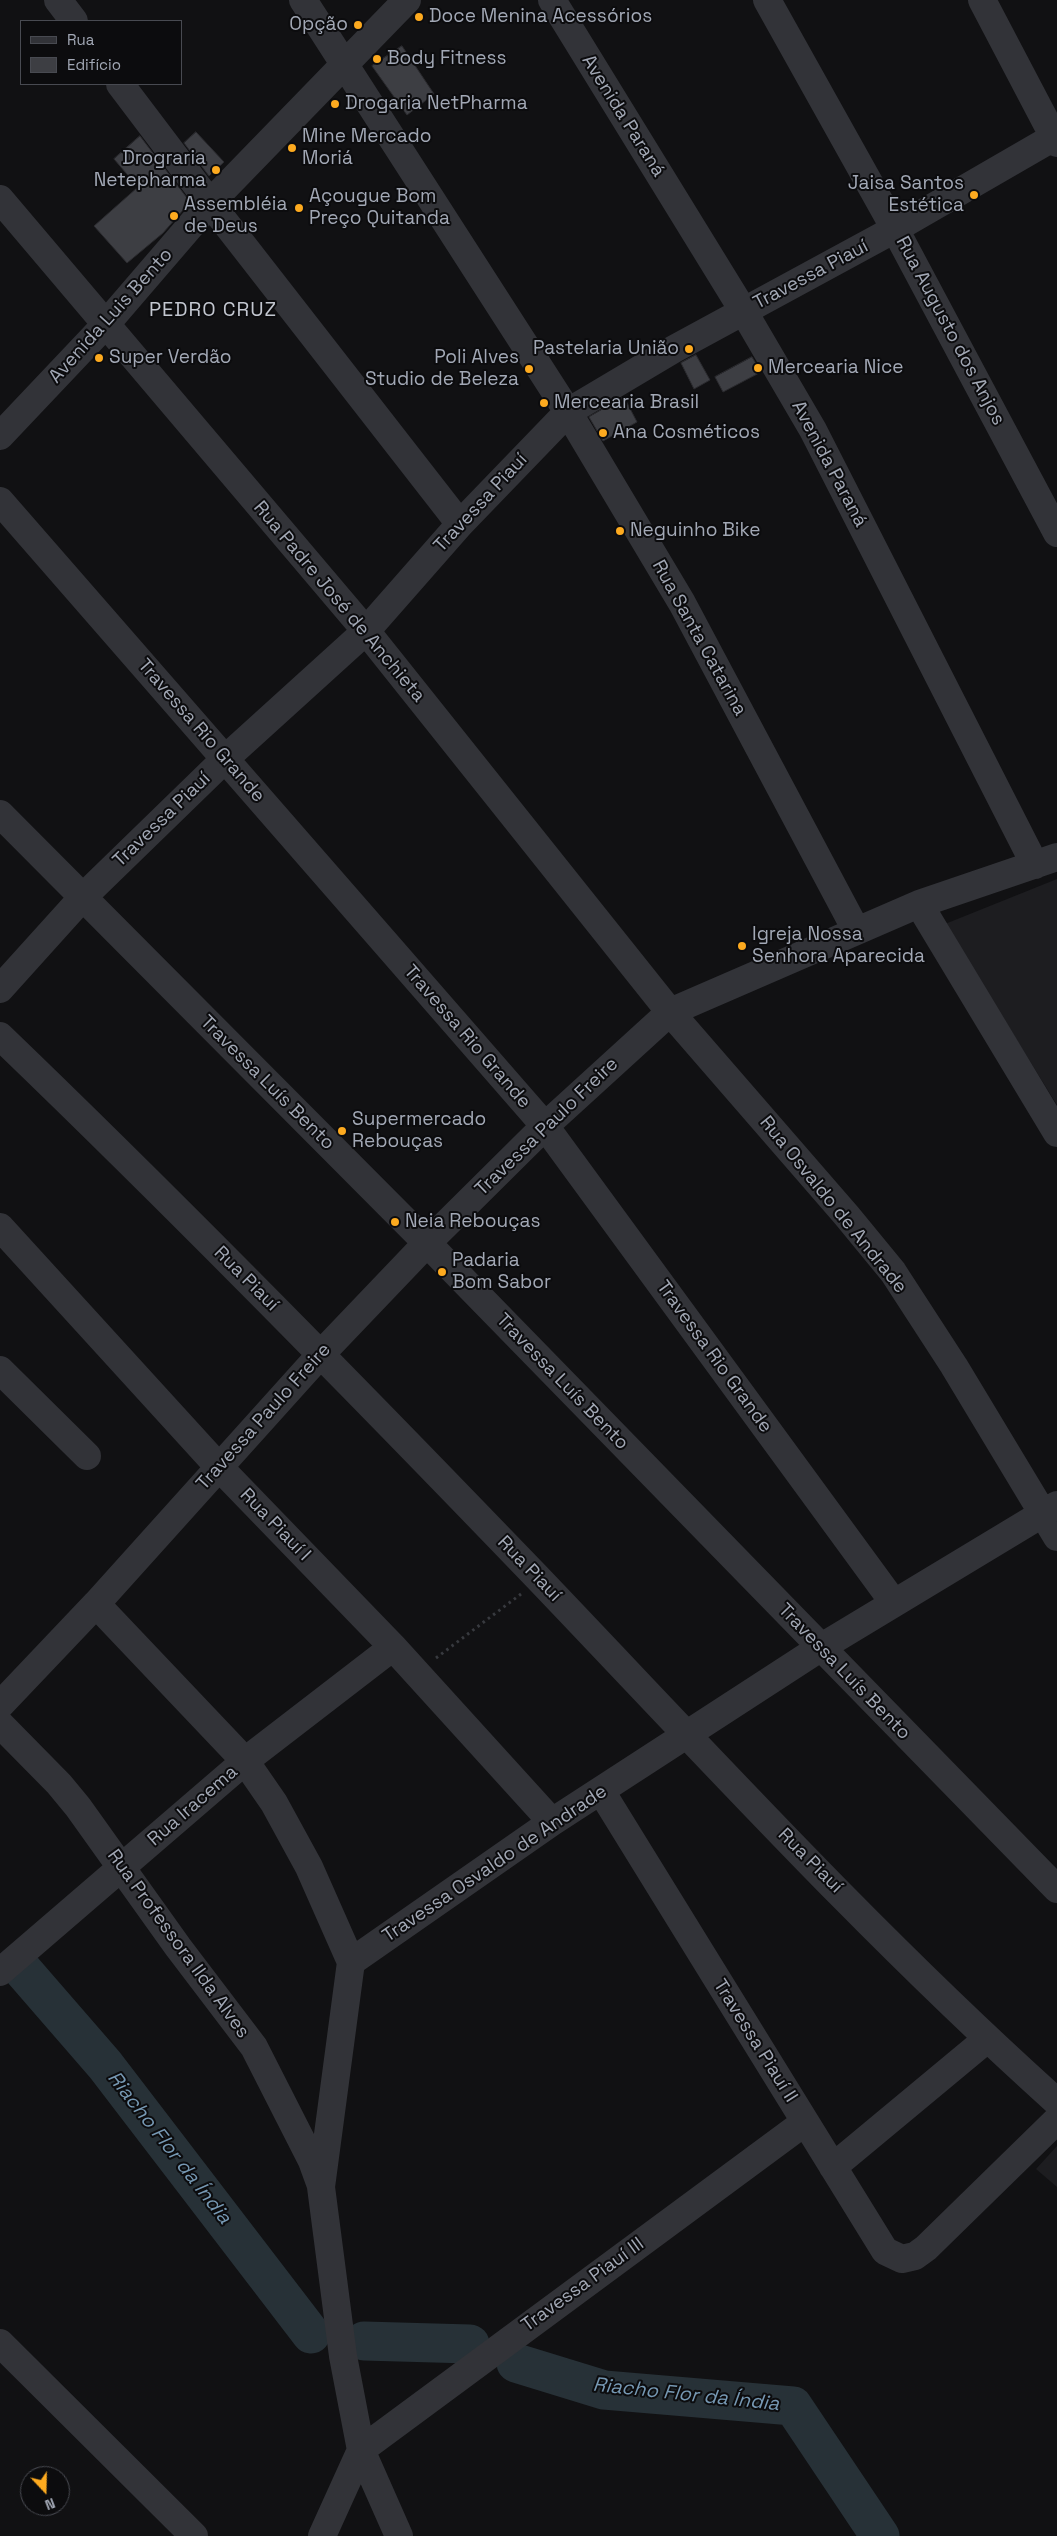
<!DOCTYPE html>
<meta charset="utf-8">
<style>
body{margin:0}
#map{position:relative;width:1057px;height:2536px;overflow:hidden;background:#111113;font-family:"Space Grotesk",sans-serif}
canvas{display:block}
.legend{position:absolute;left:20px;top:20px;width:162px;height:65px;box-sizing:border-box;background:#0c0c0e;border:1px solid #484a51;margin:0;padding:6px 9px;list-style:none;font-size:15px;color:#a2a8b5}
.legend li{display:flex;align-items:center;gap:10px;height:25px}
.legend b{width:25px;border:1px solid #484a51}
.north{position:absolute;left:20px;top:2466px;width:50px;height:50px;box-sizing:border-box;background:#0c0c0e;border:1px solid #484a51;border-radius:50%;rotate:159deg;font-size:14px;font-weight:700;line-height:20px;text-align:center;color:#a2a8b5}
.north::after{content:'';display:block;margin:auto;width:18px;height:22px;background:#fdaa1f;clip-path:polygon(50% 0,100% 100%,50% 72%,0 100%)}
</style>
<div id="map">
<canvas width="1057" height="2536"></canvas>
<ul class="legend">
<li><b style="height:6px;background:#323338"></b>Rua</li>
<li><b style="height:14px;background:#3d3e43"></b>Edifício</li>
</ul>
<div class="north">N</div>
</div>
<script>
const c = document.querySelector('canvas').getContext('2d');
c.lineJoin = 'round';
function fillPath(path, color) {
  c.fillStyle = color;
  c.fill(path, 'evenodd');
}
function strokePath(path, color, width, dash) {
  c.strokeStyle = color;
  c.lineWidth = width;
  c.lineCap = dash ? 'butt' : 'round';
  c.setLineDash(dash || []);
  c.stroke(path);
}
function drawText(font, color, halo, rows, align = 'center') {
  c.font = font + ' "Space Grotesk",sans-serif';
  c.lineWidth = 4;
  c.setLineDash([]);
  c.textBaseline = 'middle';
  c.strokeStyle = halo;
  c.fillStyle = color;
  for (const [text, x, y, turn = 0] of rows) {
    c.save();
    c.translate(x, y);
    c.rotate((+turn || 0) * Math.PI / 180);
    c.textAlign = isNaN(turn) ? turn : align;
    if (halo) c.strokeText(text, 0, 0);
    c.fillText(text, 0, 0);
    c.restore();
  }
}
fillPath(new Path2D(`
 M1057,879V1105L945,924Z
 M1057,2146V2187L1036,2169Z`), '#1d1d20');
strokePath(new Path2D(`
 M20,1967L105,2065L311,2334
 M364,2341L470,2344
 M516,2363L604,2390L793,2406L880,2536`), '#273137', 39);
const building = new Path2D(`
 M402,46L434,94L407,115L372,66Z
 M196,132L224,162L209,176L184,143Z
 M140,136L190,202L163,233L127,263L94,226L138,187L114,159Z
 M696,355L710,380L694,389L681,363Z
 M752,357L761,372L723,392L715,377Z
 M624,397L637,422L603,441L589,417Z`);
fillPath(building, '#3d3e43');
strokePath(building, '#2b2b2f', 1);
strokePath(new Path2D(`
 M436,1658L521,1594`), '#383a3f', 3, [2.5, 4]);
strokePath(new Path2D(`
 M58,0L74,21
 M303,0L568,412L682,603L856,930
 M552,0L744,312L813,430L1035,865
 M767,0L895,229L1057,533
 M982,0L1057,143
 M120,84L210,203L460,524
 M0,199L366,631L670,1012L847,1216L893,1272L954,1366L1057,1537
 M0,436L106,324L210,203L407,0
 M0,501L545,1126L894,1603
 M0,814L427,1243L1057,1889
 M919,904L1057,1133
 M0,989L82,898L226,758L366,631L460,524L568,412L674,349L895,229L1054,137
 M0,1036C183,1212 361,1394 537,1577C707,1755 874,1938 1057,2102
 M0,1227L218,1466L393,1647L552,1822
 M0,1370L87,1456
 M96,1604L245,1761L274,1803L309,1867L351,1962
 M0,1705L96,1604L321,1354L427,1243L545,1126L670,1012L919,904L1057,857
 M0,1724L59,1784L78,1807L178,1947L254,2047L312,2161L320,2183
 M601,1791L885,2251L902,2259L915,2256L926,2248L1057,2120
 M0,1972L245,1761L393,1647
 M833,2167L987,2039
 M0,2343L194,2536
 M322,2536L361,2450L805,2122
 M399,2536L361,2450L343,2356L321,2187L351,1962L552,1822L820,1648L1057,1505`), '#323338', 28);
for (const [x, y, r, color] of [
 [419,17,5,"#fdaa1f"],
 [358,25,5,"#fdaa1f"],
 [377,59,5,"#fdaa1f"],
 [335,104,5,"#fdaa1f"],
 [292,148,5,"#fdaa1f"],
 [216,170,5,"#fdaa1f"],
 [974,195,5,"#fdaa1f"],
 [299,208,5,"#fdaa1f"],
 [174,216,5,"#fdaa1f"],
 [689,349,5,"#fdaa1f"],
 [99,358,5,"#fdaa1f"],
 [758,368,5,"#fdaa1f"],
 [529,369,5,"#fdaa1f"],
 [544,403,5,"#fdaa1f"],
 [603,433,5,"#fdaa1f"],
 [620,531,5,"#fdaa1f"],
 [742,946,5,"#fdaa1f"],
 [342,1131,5,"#fdaa1f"],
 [395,1222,5,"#fdaa1f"],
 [442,1272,5,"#fdaa1f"]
]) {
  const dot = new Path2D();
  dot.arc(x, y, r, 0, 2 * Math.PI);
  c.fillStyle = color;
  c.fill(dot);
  strokePath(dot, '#0c0c0e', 2);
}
drawText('19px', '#a2a8b5', '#0c0c0e', [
 ["Doce Menina Acessórios",429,17],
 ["Opção",348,25,"right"],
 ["Body Fitness",387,59],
 ["Drogaria NetPharma",345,104],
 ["Mine Mercado",302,137],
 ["Moriá",302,159],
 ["Drograria",206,159,"right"],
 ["Netepharma",206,181,"right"],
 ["Jaisa Santos",964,184,"right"],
 ["Estética",964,206,"right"],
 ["Açougue Bom",309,197],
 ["Preço Quitanda",309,219],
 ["Assembléia",184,205],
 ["de Deus",184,227],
 ["Pastelaria União",679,349,"right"],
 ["Super Verdão",109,358],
 ["Poli Alves",519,358,"right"],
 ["Studio de Beleza",519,380,"right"],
 ["Mercearia Nice",768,368],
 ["Mercearia Brasil",554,403],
 ["Ana Cosméticos",613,433],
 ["Neguinho Bike",630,531],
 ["Igreja Nossa",752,935],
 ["Senhora Aparecida",752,957],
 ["Supermercado",352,1120],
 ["Rebouças",352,1142],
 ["Neia Rebouças",405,1222],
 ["Padaria",452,1261],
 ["Bom Sabor",452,1283]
], 'left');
drawText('19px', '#a2a8b5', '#0c0c0e', [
 ["Avenida Paraná",623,116,58],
 ["Travessa Piauí",811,275,-28],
 ["Avenida Luis Bento",111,316,-48],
 ["Rua Augusto dos Anjos",950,331,62],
 ["Avenida Paraná",829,464,62],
 ["Travessa Piauí",481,503,-47],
 ["Rua Padre José de Anchieta",339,602,50],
 ["Rua Santa Catarina",699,638,61],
 ["Travessa Rio Grande",201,731,49],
 ["Travessa Piauí",162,820,-44],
 ["Travessa Rio Grande",467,1037,49],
 ["Travessa Luís Bento",267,1083,45],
 ["Travessa Paulo Freire",547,1127,-44],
 ["Rua Osvaldo de Andrade",833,1205,51],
 ["Rua Piauí",246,1279,45],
 ["Travessa Rio Grande",714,1357,54],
 ["Travessa Luís Bento",562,1382,46],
 ["Travessa Paulo Freire",264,1417,-48],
 ["Rua Piauí I",275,1525,46],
 ["Rua Piauí",529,1569,46],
 ["Travessa Luís Bento",844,1672,46],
 ["Rua Iracema",193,1806,-41],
 ["Rua Piauí",810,1861,45],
 ["Travessa Osvaldo de Andrade",495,1864,-34],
 ["Rua Professora Ilda Alves",178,1944,54],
 ["Travessa Piauí II",755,2041,58],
 ["Travessa Piauí III",583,2285,-36]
]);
c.letterSpacing = '1px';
drawText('20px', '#c3c7d0', '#0c0c0e', [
 ["PEDRO CRUZ",213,311]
]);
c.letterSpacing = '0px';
drawText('italic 20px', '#7698b3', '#0c0c0e', [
 ["Riacho Flor da Índia",169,2148,52],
 ["Riacho Flor da Índia",686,2395,6]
]);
</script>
